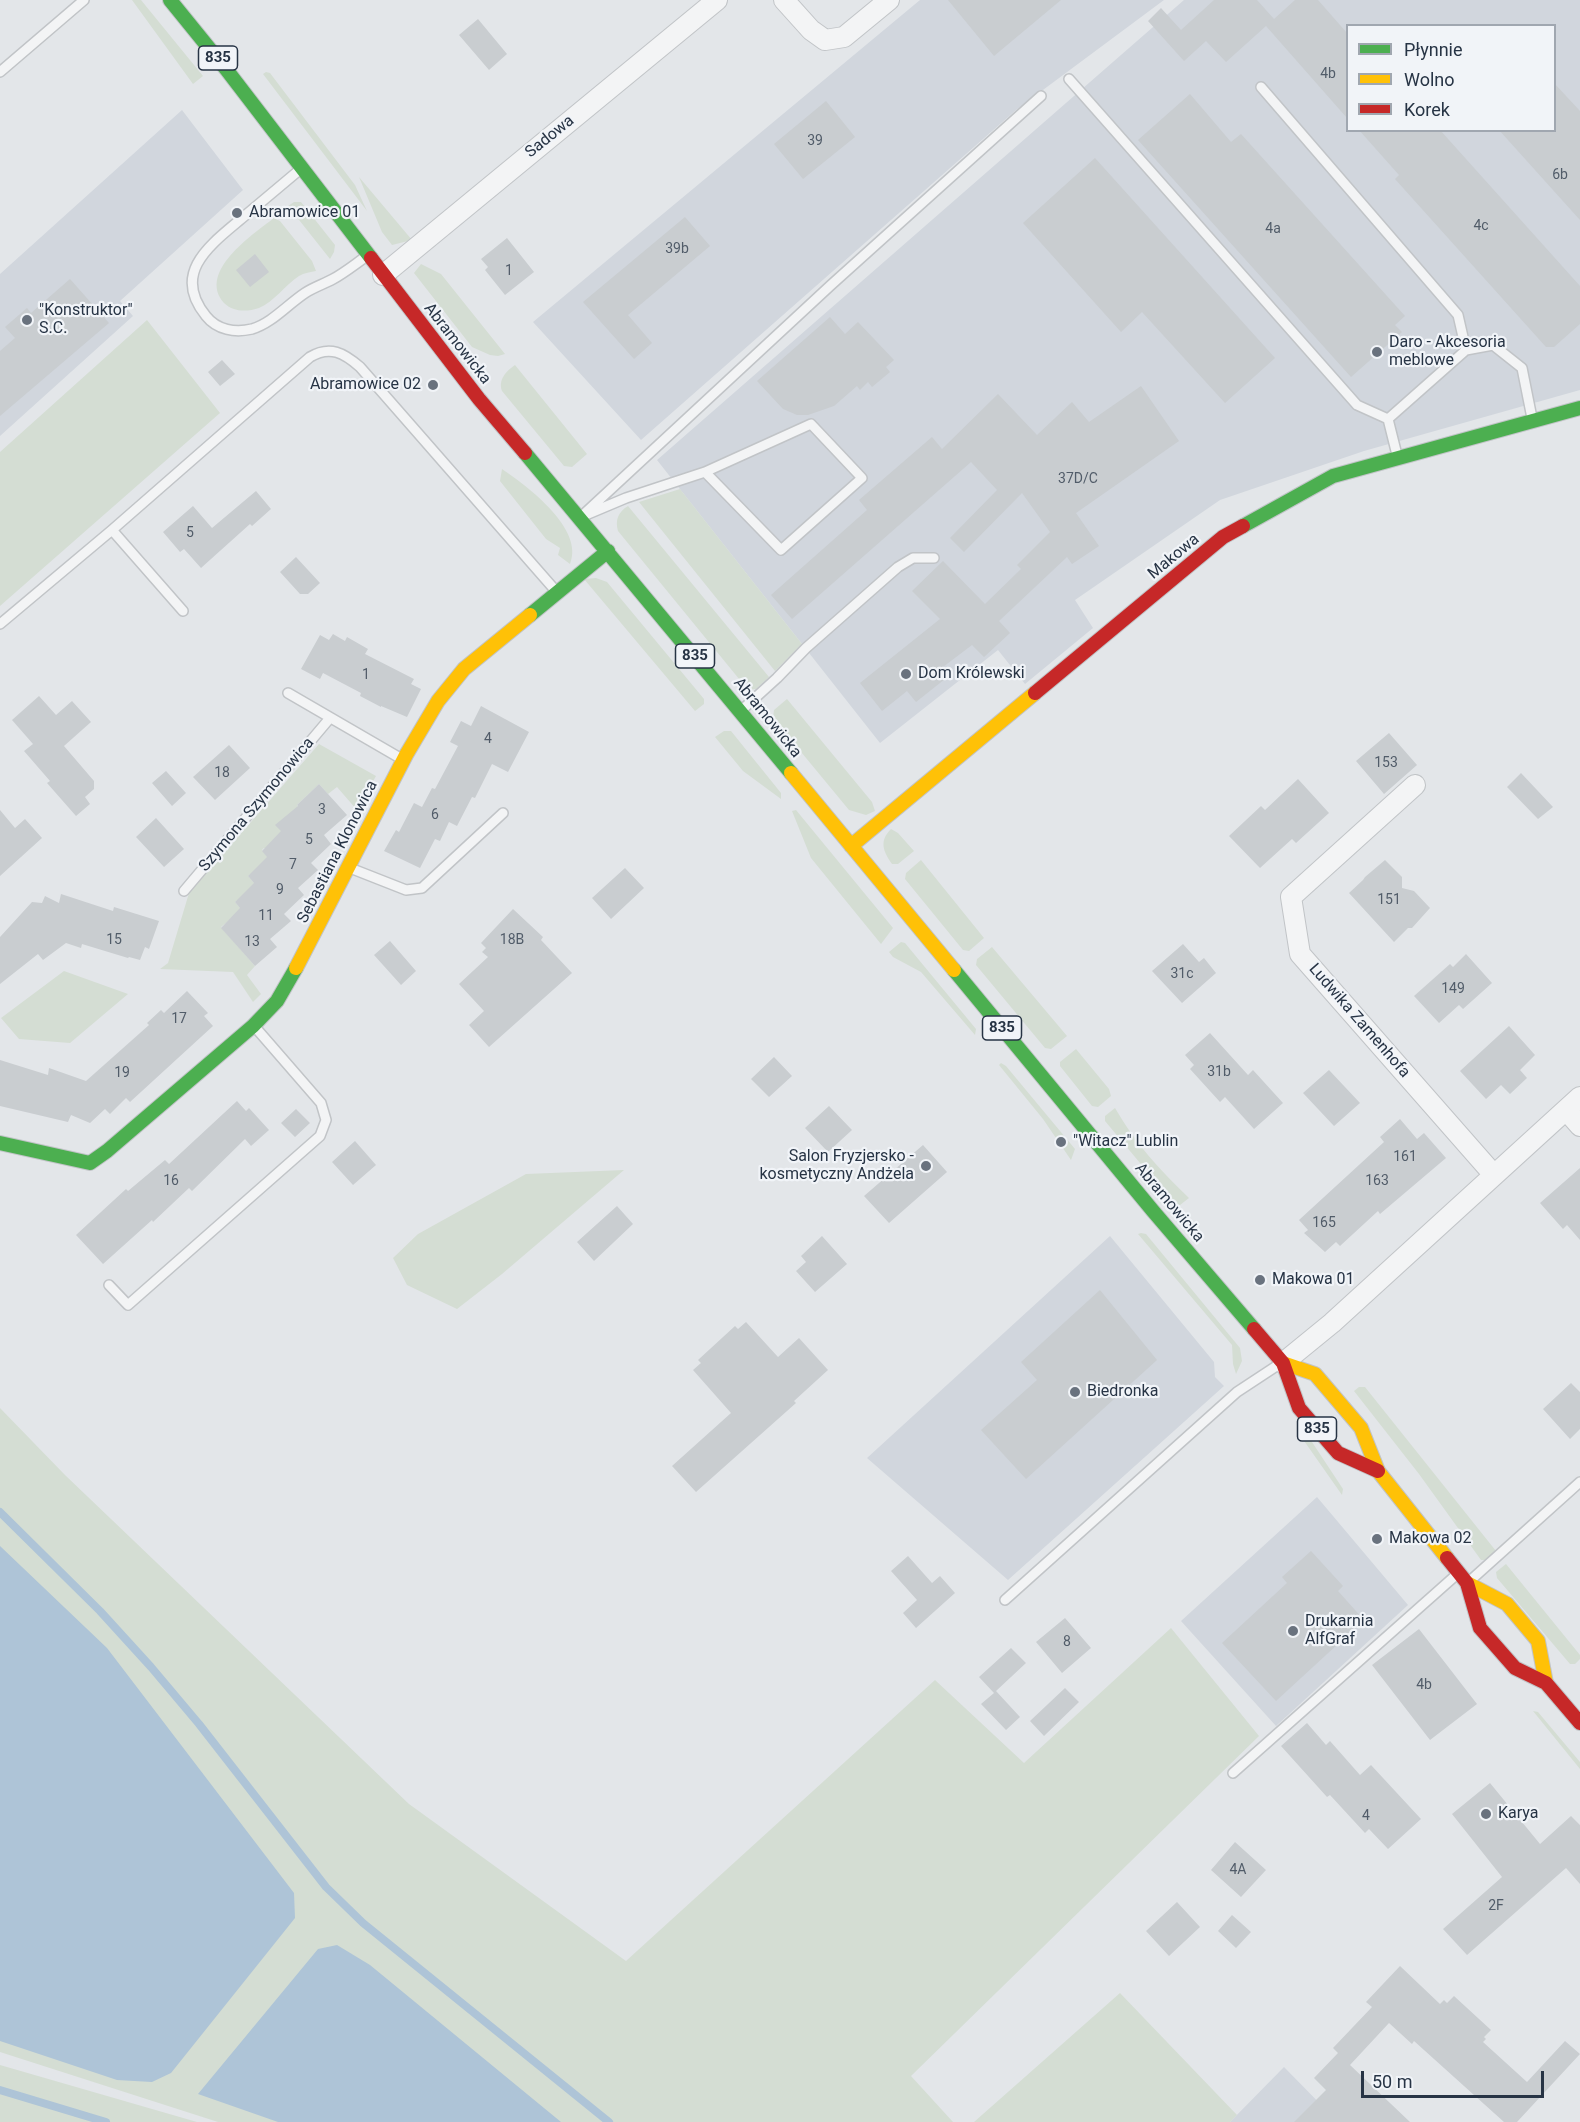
<!DOCTYPE html>
<meta charset="utf-8">
<style>
body{margin:0}
#map{position:relative;width:1580px;height:2122px;overflow:hidden;background:#e3e6e9;font-family:Roboto,sans-serif}
canvas{display:block}
.legend{position:absolute;left:1346px;top:24px;width:210px;height:108px;box-sizing:border-box;background:#f1f4f8;border:2px solid #a0a7b0;margin:0;padding:8px 10px;list-style:none;font-size:18px;color:#273445}
.legend li{display:flex;align-items:center;gap:12px;height:30px}
.legend b{width:30px;border:2px solid #a0a7b0}
.scale{position:absolute;left:1361px;top:2071px;width:183px;height:27px;box-sizing:border-box;border:3px solid #273445;border-top:0;padding-left:8px;font-size:18px;line-height:21px;white-space:nowrap;color:#273445;-webkit-text-stroke:4px #f1f4f8;paint-order:stroke}
</style>
<div id="map">
<canvas width="1580" height="2122"></canvas>
<ul class="legend">
<li><b style="height:8px;background:#4caf50"></b>Płynnie</li>
<li><b style="height:8px;background:#ffc107"></b>Wolno</li>
<li><b style="height:8px;background:#c62828"></b>Korek</li>
</ul>
<div class="scale">50 m</div>
</div>
<script>
const c = document.querySelector('canvas').getContext('2d');
c.lineJoin = 'round';
function fillPath(path, color) {
  c.fillStyle = color;
  c.fill(path, 'evenodd');
}
function strokePath(path, color, width, dash) {
  c.strokeStyle = color;
  c.lineWidth = width;
  c.lineCap = dash ? 'butt' : 'round';
  c.setLineDash(dash || []);
  c.stroke(path);
}
function drawText(font, color, halo, rows, align = 'center') {
  c.font = font + ' Roboto,sans-serif';
  c.lineWidth = 4.5;
  c.setLineDash([]);
  c.textBaseline = 'middle';
  c.strokeStyle = halo;
  c.fillStyle = color;
  for (const [text, x, y, turn = 0] of rows) {
    c.save();
    c.translate(x, y);
    c.rotate((+turn || 0) * Math.PI / 180);
    c.textAlign = isNaN(turn) ? turn : align;
    if (halo) c.strokeText(text, 0, 0);
    c.fillText(text, 0, 0);
    c.restore();
  }
}
fillPath(new Path2D(`
 M920,0H1164L1016,110L641,440L533,322Z
 M1184,0H1580V390L1364,451L1220,500L1075,600L1093,628L1025,684L998,650L880,743L657,460ZM1348,26H1554V130H1348Z
 M182,110L243,190L120,301L133,316L0,436V274Z
 M1110,1236L1214,1362L1215,1377L1224,1386L1008,1580L867,1458Z
 M1317,1497L1408,1605L1276,1726L1181,1621Z
 M1284,2067L1335,2119L1337,2122H1230Z`), '#d1d6dd');
fillPath(new Path2D(`
 M132,0H141L203,76L193,84Z
 M266,72L270,73L355,185L367,211L263,74Z
 M359,177L412,240L392,245L382,232Z
 M294,202H301L335,245L334,252L330,259L288,206Z
 M274,218L280,221L312,261L316,271C311,272 304,273 299,276C285,285 274,302 259,308C247,312 233,312 224,303C197,272 252,235 274,218Z
 M421,264L441,274L505,354L498,356L490,355L472,347L414,273Z
 M147,320L220,413L0,606V452Z
 M515,365L587,454L572,467L564,466L502,391C498,380 506,371 515,365Z
 M502,469C527,486 585,529 570,564L558,555L560,548L546,539L500,481Z
 M680,489L802,644L775,671L639,502Z
 M628,506L769,677L756,689L749,690L744,685L618,531C615,520 618,512 628,506Z
 M596,578L607,582L704,699V704L695,711L584,579Z
 M787,699L872,802L875,811L866,815L849,810L773,718L774,710Z
 M724,731H731L781,793V799L743,771L715,737Z
 M319,744L376,776L357,810L337,787L328,794L319,784L297,805L298,807L283,833L266,849L264,848L262,850L269,859L248,876L256,885L235,902L242,910L221,927L255,966L247,975L261,994L253,1002L233,972L160,969L168,963L189,893Z
 M796,810L893,928L881,944L811,858L792,811Z
 M891,829L898,833L914,851L898,864H892C883,851 879,841 891,829Z
 M921,860L984,938L969,951L963,950L905,879L906,873Z
 M901,942L905,943L976,1029L975,1035L921,972L893,957L889,952Z
 M992,947L1067,1036L1051,1049L1045,1048L976,965L977,959Z
 M64,971L128,994L70,1043L19,1039L1,1018Z
 M1076,1049L1109,1089L1111,1096L1098,1107L1092,1106L1060,1066V1062Z
 M1001,1063L1006,1066L1075,1149L1071,1160L1043,1119L999,1065Z
 M1115,1108C1136,1144 1159,1169 1189,1198L1180,1205H1175L1105,1121V1116Z
 M624,1170L502,1274L457,1309L407,1285L393,1258L418,1234L526,1174Z
 M1141,1233L1146,1234L1240,1348L1242,1361L1236,1374L1233,1364L1232,1345L1138,1234Z
 M1359,1387H1365L1496,1551L1487,1560H1481L1419,1474L1354,1391Z
 M0,1408L65,1475L409,1804L626,1961L935,1680L1024,1763L1171,1628L1259,1736L911,2076L953,2122H218L0,2052Z
 M1304,1437L1310,1439L1343,1489L1342,1495L1302,1438Z
 M1506,1564L1580,1655V1659L1575,1664H1570L1497,1578L1496,1572Z
 M1533,1711L1538,1712L1580,1762V1769Z
 M1120,1993L1237,2115L1230,2122H974Z
 M0,2065L197,2122H0Z`), '#d4ddd3');
fillPath(new Path2D(`
 M0,1546L107,1648L294,1893L295,1918L171,2073L152,2082L117,2080L0,2041Z
 M337,1945L370,1965L561,2122H278L198,2094L318,1949Z`), '#aec4d7');
strokePath(new Path2D(`
 M0,1512L100,1611L151,1667L199,1724L326,1887L363,1923L609,2122
 M0,2090L106,2122`), '#aec4d7', 8);
fillPath(new Path2D(`
 M948,0H1061L994,56Z
 M1214,0H1257L1274,19L1295,0H1318L1347,33V118L1266,26L1226,62L1206,41L1184,61L1148,21L1161,8L1181,30Z
 M478,19L507,54L489,70L459,35Z
 M1554,83L1580,111V220L1499,130H1554Z
 M1190,94L1231,142L1241,134L1405,316L1395,325L1402,332L1351,377L1138,140Z
 M826,101L855,137L803,179L774,144Z
 M1359,130H1440L1580,286V324L1554,347H1546L1395,179L1399,175Z
 M1095,158L1275,358L1225,403L1142,312L1121,332L1023,223Z
 M685,217L710,246L628,315L652,343L634,359L583,302Z
 M507,238L534,272L505,295L485,270L488,267L481,259Z
 M255,254L269,272L250,287L236,270Z
 M70,279L109,323L0,416V351L15,338L5,327L27,308L31,313Z
 M830,317L845,334L858,322L894,360L886,367L890,372L872,387L868,382L860,390L857,386L834,406L808,415H797L783,409L757,381Z
 M222,360L235,374L220,386L208,372Z
 M1141,386L1179,441L1076,513L1099,546L1072,564L1067,557L999,621L1010,633L984,657L972,645L939,670L945,679L916,702L907,691L882,711L860,683L940,619L912,591L943,561L985,604L1021,569L1017,565L1050,532L1022,493L964,552L950,538L997,490L971,462L792,619L771,595L867,510L859,500L932,437L942,449L998,394L1037,435L1072,402L1089,422Z
 M256,491L271,509L252,526L250,524L201,568L184,549L180,552L163,532L193,506L212,528Z
 M296,557L320,583L308,594H300L280,572Z
 M333,634L345,641L347,637L368,649L365,654L414,679L411,684L421,689L407,717L381,706V707L360,696L361,693L323,673L320,679L301,669L320,635L329,640Z
 M39,696L56,715L72,701L91,722L64,746L94,781V789L85,797L90,804L76,816L47,783L50,781L24,751L33,744L12,720Z
 M481,706L529,732L508,772L492,764L475,798L472,797L457,826L449,822L440,841L435,839L420,868L384,851L396,830L399,832L414,803L422,807L432,788L435,789L458,746L450,742L461,721L471,726Z
 M1389,733L1417,765L1384,794L1356,761Z
 M229,745L250,768L215,800L193,777Z
 M166,771L186,793L172,806L152,783Z
 M1521,773L1553,807L1538,819L1507,787Z
 M1298,779L1329,813L1296,843L1292,839L1260,868L1229,836L1261,806L1265,810Z
 M319,784L347,815L324,835L331,844L311,863L318,870L298,888L304,895L284,914L291,921L270,939L277,947L255,966L221,928L240,908L235,902L254,883L248,876L267,857L262,851L281,831L275,825L298,806L297,805Z
 M0,810L15,828L25,819L42,838L0,876Z
 M156,818L184,849L164,867L136,837Z
 M1385,860L1402,877V888L1414,891L1430,908L1412,928H1408L1394,942L1349,893L1363,880L1365,877Z
 M625,868L644,888L611,919L592,898Z
 M61,894L113,911L114,907L159,921L149,949L145,947L140,960L129,957L128,958L82,944L81,948L66,943L43,960L38,954L0,984V937L32,902L42,903L45,896L59,903Z
 M513,909L543,937L541,940L572,973L489,1047L469,1025L484,1011L459,984L488,957L482,952L486,948L481,943Z
 M390,941L416,971L401,985L374,955Z
 M1183,944L1199,962L1204,958L1216,973L1182,1003L1152,971Z
 M1466,954L1492,983L1463,1009L1459,1005L1439,1023L1414,996L1450,964L1453,967Z
 M187,991L208,1013L204,1016L213,1026L130,1102L126,1098L110,1114L105,1109L90,1123L71,1115L68,1122L0,1106V1060L48,1075L49,1068L86,1081L149,1025L147,1023L161,1010L164,1013Z
 M1509,1026L1535,1055L1520,1070L1527,1078L1510,1094L1501,1085L1486,1099L1460,1071Z
 M1210,1033L1248,1075L1253,1070L1283,1103L1254,1129L1225,1097L1220,1102L1190,1069L1194,1065L1185,1055Z
 M774,1057L792,1076L769,1097L751,1079Z
 M1329,1070L1360,1103L1334,1126L1303,1093Z
 M237,1101L246,1111L249,1108L269,1130L251,1146L245,1139L192,1191L189,1188L153,1222L152,1220L103,1264L76,1235L126,1189L128,1191L165,1160L169,1164Z
 M829,1106L852,1130L828,1152L805,1128Z
 M296,1109L310,1123L295,1137L281,1123Z
 M1400,1119L1417,1139L1424,1133L1446,1158L1380,1214L1378,1211L1340,1246L1336,1242L1325,1252L1304,1233L1308,1230L1299,1220L1384,1142L1380,1137Z
 M355,1141L376,1165L353,1185L332,1162Z
 M923,1145L947,1172L889,1223L864,1196Z
 M1580,1168V1240L1567,1225L1563,1229L1540,1203Z
 M617,1206L633,1224L594,1261L577,1242Z
 M822,1236L847,1264L815,1292L796,1271L806,1262L801,1256Z
 M1100,1290L1157,1360L1026,1479L981,1430L1037,1380L1021,1362Z
 M746,1322L778,1357L799,1338L828,1370L794,1401L796,1403L696,1492L672,1466L731,1413L693,1370L701,1363L698,1360L735,1326L738,1329Z
 M1571,1383L1580,1392V1429L1570,1439L1543,1409Z
 M1311,1551L1343,1586L1338,1591L1364,1620L1276,1701L1222,1643L1287,1583L1282,1577Z
 M908,1556L932,1583L940,1576L955,1593L916,1628L903,1613L917,1600L891,1571Z
 M1065,1618L1091,1648L1062,1673L1036,1642Z
 M1419,1629L1477,1704L1430,1740L1372,1665Z
 M1011,1648L1026,1663L996,1691L1020,1717L1006,1730L981,1704L994,1693L979,1677Z
 M1065,1688L1079,1702L1044,1736L1030,1721Z
 M1307,1723L1326,1745L1330,1741L1360,1775L1371,1765L1421,1819L1388,1849L1369,1829L1365,1833L1330,1795L1327,1797L1281,1746Z
 M1490,1783L1540,1844L1571,1816L1580,1825V1884L1566,1868L1467,1955L1443,1929L1502,1877L1452,1814Z
 M1235,1842L1266,1870L1241,1897L1211,1870Z
 M1177,1902L1200,1927L1169,1956L1146,1931Z
 M1232,1915L1251,1932L1236,1948L1218,1931Z
 M1400,1966L1440,2004L1444,2000L1447,2003L1454,1996L1491,2030L1484,2037L1486,2039L1483,2042L1527,2082L1565,2041L1580,2054L1517,2122H1504L1414,2041L1412,2044L1389,2023L1350,2065L1410,2122H1294L1326,2090L1314,2078L1338,2053L1333,2048L1372,2007L1366,2002Z`), '#c9cdd0');
const lane = new Path2D(`
 M0,72L84,0
 M1069,79L1357,405L1388,419
 M1261,87L1458,315L1466,350
 M297,172C278,188 260,203 241,219C210,245 171,273 206,316C217,330 235,333 252,329C272,323 287,305 305,293C314,287 324,284 333,279C344,273 354,265 364,258
 M811,424L862,478L781,550L705,472Z
 M1397,455L1388,419L1466,350L1493,345L1522,368L1532,418
 M584,514L831,285L1041,96
 M588,514L626,498L705,472
 M112,530L183,611
 M0,624L112,530L310,357C330,345 344,353 360,367L555,590
 M288,693L400,758
 M744,708L777,678L806,648L898,567L913,558H934
 M350,868L406,890L422,888L503,813
 M184,891L330,718
 M109,1285L128,1305L320,1136L326,1120L321,1103L255,1027
 M1472,1579L1580,1482
 M1005,1600L1237,1392L1278,1365
 M1233,1773L1455,1576`);
const street = new Path2D(`
 M784,0L811,30L825,40L844,37L889,0
 M383,275L717,0
 M1415,785L1291,897L1300,954L1494,1175
 M1566,1110L1580,1126
 M1283,1363L1332,1323L1580,1097`);
const fast = new Path2D(`
 M170,0L226,69L371,258
 M525,453L791,773
 M1243,526L1333,476L1580,408
 M530,615L608,551
 M954,970L1153,1211L1254,1329
 M0,1143L90,1163L107,1151L253,1026L277,1001L296,968`);
const slow = new Path2D(`
 M791,773L954,970
 M851,846L1035,693
 M296,968L406,755L438,701L464,669L530,615
 M1283,1363L1315,1374L1361,1428L1378,1471L1447,1558
 M1467,1583L1507,1604L1538,1641L1546,1683`);
const jam = new Path2D(`
 M371,258L479,399L525,453
 M1035,693L1223,537L1243,526
 M1254,1329L1283,1363L1299,1408L1338,1453L1378,1471
 M1447,1558L1467,1583L1480,1628L1515,1668L1546,1683L1580,1723`);
strokePath(lane, '#c1c4c7', 12);
strokePath(street, '#c1c4c7', 22);
strokePath(fast, '#c1c4c7', 16);
strokePath(slow, '#c1c4c7', 16);
strokePath(jam, '#c1c4c7', 16);
strokePath(lane, '#f3f4f5', 9);
strokePath(street, '#f3f4f5', 20);
strokePath(fast, '#4caf50', 14);
strokePath(slow, '#ffc107', 14);
strokePath(jam, '#c62828', 14);
for (const [x, y, r, color] of [
 [237,213,6,"#69727e"],
 [27,320,6,"#69727e"],
 [1377,352,6,"#69727e"],
 [433,385,6,"#69727e"],
 [906,674,6,"#69727e"],
 [1061,1142,6,"#69727e"],
 [926,1166,6,"#69727e"],
 [1260,1280,6,"#69727e"],
 [1075,1392,6,"#69727e"],
 [1377,1539,6,"#69727e"],
 [1293,1631,6,"#69727e"],
 [1486,1814,6,"#69727e"]
]) {
  const dot = new Path2D();
  dot.arc(x, y, r, 0, 2 * Math.PI);
  c.fillStyle = color;
  c.fill(dot);
  strokePath(dot, '#f1f4f8', 2);
}
drawText('14px', '#515c69', null, [
 ["4b",1328,74],
 ["39",815,141],
 ["6b",1560,175],
 ["4c",1481,226],
 ["4a",1273,229],
 ["39b",677,249],
 ["1",509,271],
 ["37D/C",1078,479],
 ["5",190,533],
 ["1",366,675],
 ["4",488,739],
 ["153",1386,763],
 ["18",222,773],
 ["3",322,810],
 ["6",435,815],
 ["5",309,840],
 ["7",293,865],
 ["9",280,890],
 ["151",1389,900],
 ["11",266,916],
 ["15",114,940],
 ["18B",512,940],
 ["13",252,942],
 ["31c",1182,974],
 ["149",1453,989],
 ["17",179,1019],
 ["31b",1219,1072],
 ["19",122,1073],
 ["161",1405,1157],
 ["16",171,1181],
 ["163",1377,1181],
 ["165",1324,1223],
 ["8",1067,1642],
 ["4b",1424,1685],
 ["4",1366,1816],
 ["4A",1238,1870],
 ["2F",1496,1906]
]);
for (const [x, y, w] of [
 [218,58,39],
 [695,656,39],
 [1002,1028,39],
 [1317,1429,39]
]) {
  const box = new Path2D();
  box.roundRect(x - w / 2, y - 12, w, 24, 4.5);
  c.fillStyle = '#f1f4f8';
  c.fill(box);
  strokePath(box, '#273445', 1.5);
}
drawText('bold 15px', '#273445', null, [
 ["835",218,58],
 ["835",695,656],
 ["835",1002,1028],
 ["835",1317,1429]
]);
drawText('16px', '#273445', '#f1f4f8', [
 ["Sadowa",550,137,-39],
 ["Abramowicka",457,344,52],
 ["Makowa",1174,557,-40],
 ["Abramowicka",767,718,51],
 ["Szymona Szymonowica",257,805,-50],
 ["Sebastiana Klonowica",338,852,-63],
 ["Ludwika Zamenhofa",1359,1021,49],
 ["Abramowicka",1169,1203,50]
]);
drawText('16px', '#273445', '#f1f4f8', [
 ["Abramowice 01",249,213],
 ["\"Konstruktor\"",39,311],
 ["S.C.",39,329],
 ["Daro - Akcesoria",1389,343],
 ["meblowe",1389,361],
 ["Abramowice 02",421,385,"right"],
 ["Dom Królewski",918,674],
 ["\"Witacz\" Lublin",1073,1142],
 ["Salon Fryzjersko -",914,1157,"right"],
 ["kosmetyczny Andżela",914,1175,"right"],
 ["Makowa 01",1272,1280],
 ["Biedronka",1087,1392],
 ["Makowa 02",1389,1539],
 ["Drukarnia",1305,1622],
 ["AlfGraf",1305,1640],
 ["Karya",1498,1814]
], 'left');
</script>
